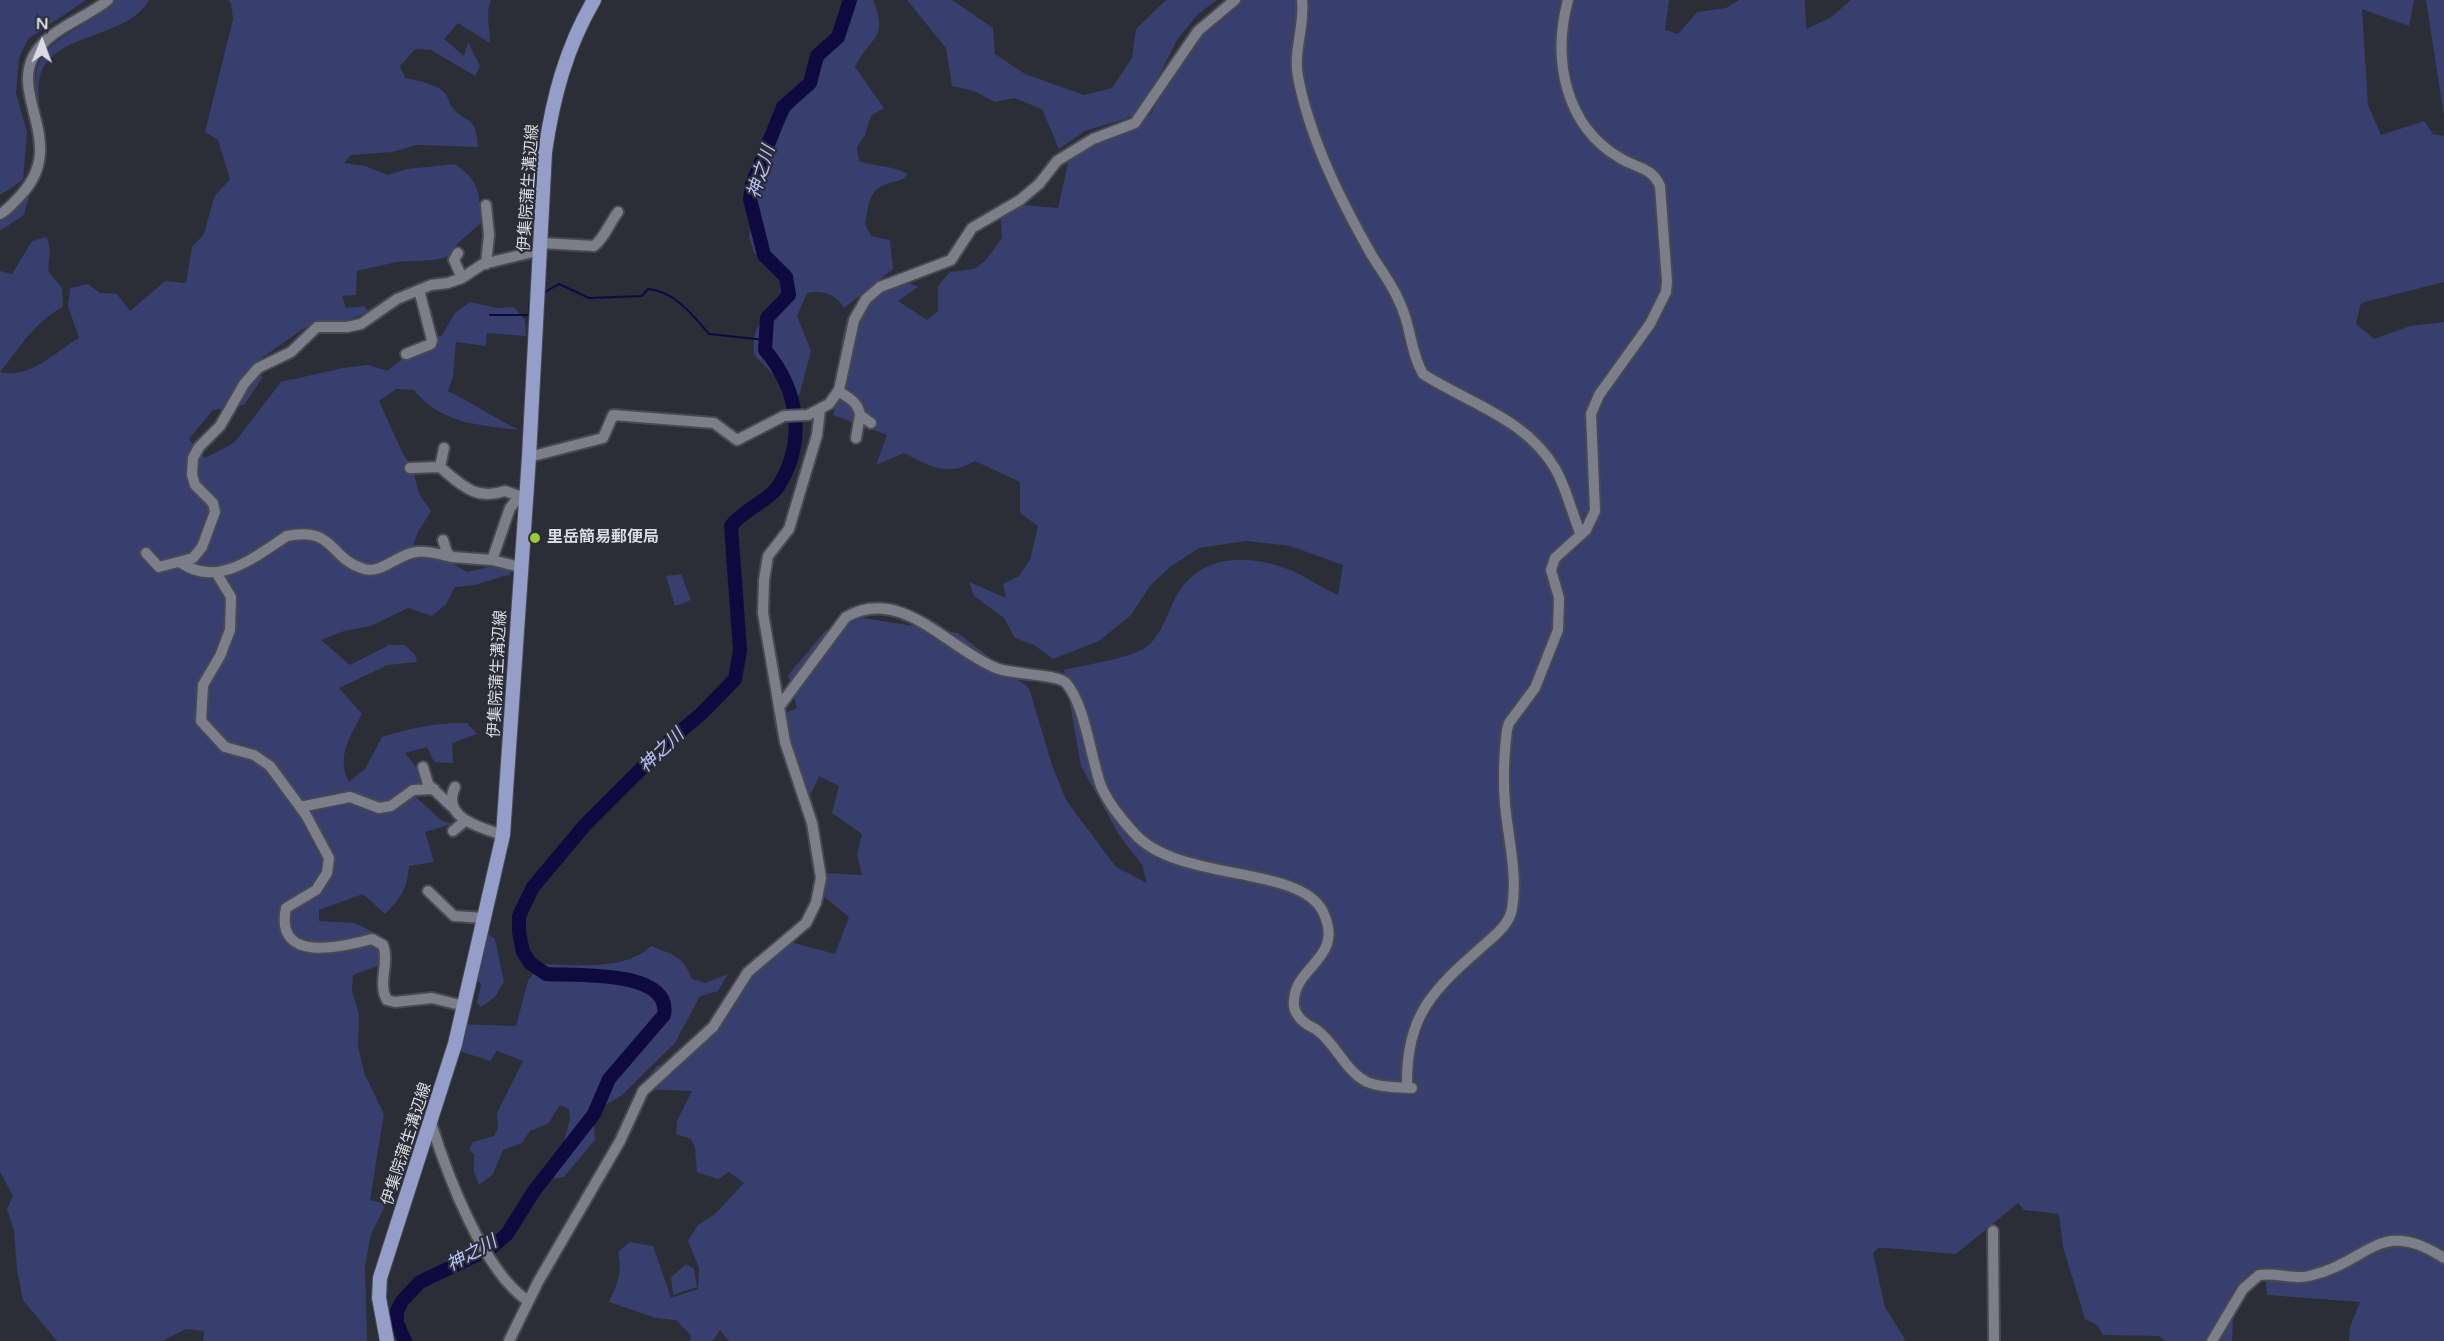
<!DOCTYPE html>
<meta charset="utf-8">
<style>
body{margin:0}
#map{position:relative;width:2444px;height:1341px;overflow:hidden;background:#2b2d37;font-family:"Varela Round",sans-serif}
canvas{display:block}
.north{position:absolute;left:12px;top:12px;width:60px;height:60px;-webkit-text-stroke:4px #2b2d37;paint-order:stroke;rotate:1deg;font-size:16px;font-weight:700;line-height:24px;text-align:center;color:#dbdce3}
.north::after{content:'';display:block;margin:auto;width:21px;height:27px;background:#dbdce3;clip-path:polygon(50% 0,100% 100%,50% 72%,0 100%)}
</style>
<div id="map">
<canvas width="2444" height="1341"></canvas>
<div class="north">N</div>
</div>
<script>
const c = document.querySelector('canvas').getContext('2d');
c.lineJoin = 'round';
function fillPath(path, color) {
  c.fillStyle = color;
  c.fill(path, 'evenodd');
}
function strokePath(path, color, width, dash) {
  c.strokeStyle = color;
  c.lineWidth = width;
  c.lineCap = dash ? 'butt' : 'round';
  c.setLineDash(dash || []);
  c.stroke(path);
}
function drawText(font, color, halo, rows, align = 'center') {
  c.font = font + ' "Varela Round","Noto Sans JP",sans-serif';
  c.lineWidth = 4.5;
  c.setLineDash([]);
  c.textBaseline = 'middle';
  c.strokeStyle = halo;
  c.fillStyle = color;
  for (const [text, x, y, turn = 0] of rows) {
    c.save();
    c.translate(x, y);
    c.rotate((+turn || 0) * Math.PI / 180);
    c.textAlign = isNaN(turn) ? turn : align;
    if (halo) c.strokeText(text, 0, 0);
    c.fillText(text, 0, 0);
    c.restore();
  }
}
fillPath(new Path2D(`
 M0,0H86L28,39L19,58L16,93L27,132L23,180L0,195Z
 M115,0H149C127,40 53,31 40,76C36,90 41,113 41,128C32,69 27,57 82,25C95,17 106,11 115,0Z
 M228,0H491C485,13 490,28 490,43L458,23L444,39L464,56L468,42L480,66L475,76L431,50L415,49L400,66L405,78C418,81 435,83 445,93C448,97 449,102 451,106C466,126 476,112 478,147L416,145L393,152L351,155L344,163L365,166L388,175L407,169L455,164C481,182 479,194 481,223L458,243L450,256L434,260L397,262L357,271L356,295L342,296L346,308L364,306L369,312L343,322L309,325L253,364L256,374L263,377L244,405L213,410L189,439L205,458L234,443L281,382L343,368L368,365L387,371L412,351L442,335L455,313L470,302L497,308L514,307L525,320L526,336L487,333L486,346L456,342L453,377L448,391C473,403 494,418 519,430C479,425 441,424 414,390L396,389L379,401L403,454L412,466L419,494L431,511L418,532L411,552L440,556L467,572L506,563L511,574L475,585L455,587L446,604L432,616L408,608L371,626L344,631L321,640L350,665L389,645H405L415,655L417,662L388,665L339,688L362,714C350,736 336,757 349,782L365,769L382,737C410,728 437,722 467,723L477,734L452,743L453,763L434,762L427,747L405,753L432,788L417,789L416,797L441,820L452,824L425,832L434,862L409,866C408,888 400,899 385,914L363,894L319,910V921L355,923L379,935L378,966L353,975L352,991L359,1014L358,1047L365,1075L384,1114L370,1200L386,1204L371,1234L365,1266L367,1341H203L204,1331L186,1329L162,1341H57L23,1300L17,1270L14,1231L7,1209L13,1196L0,1172V372C31,379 53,353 79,338L68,306L70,288L88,284L100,293L117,294L130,311L165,281L186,283L192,247L204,234L214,197L230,179L218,140L205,132L233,19L231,3Z
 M849,0H873C889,40 871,35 855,67L884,108L871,116L865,135L857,147L859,161C876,167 892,165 908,174C899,184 893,180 882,186C868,192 868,211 865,224L871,236L890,240L893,269L844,308C836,294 822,290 807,293L797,316L811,351L800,393L792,405L778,379L754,355C752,312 771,324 785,297L777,272L754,253L749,237L757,195L782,128L791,110L814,82Z
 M907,0H952L993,28L995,54L1025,74L1084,95L1112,88L1132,58L1136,29L1166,0H1217L1198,14L1177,40L1141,111L1125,119L1085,131L1059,149L1042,109L1014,98L995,102L974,91L952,86L946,48Z
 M1232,0H1669L1665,30L1678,34L1697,12L1726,8L1739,0H1805L1806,29L1830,18L1851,0H2414L2409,26L2362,9L2368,105L2381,135L2424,121L2433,134L2444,136V282L2361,303L2356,324L2374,339L2410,326L2444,322V1341H2349L2350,1327L2360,1302L2267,1295L2265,1268L2248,1278L2234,1291L2232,1341H2165L2159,1336L2103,1335L2097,1325L2085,1319L2063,1247L2059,1214L2024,1210L2018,1203L1956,1254L1886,1248H1878L1873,1253L1885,1307L1906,1341H729L720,1330L713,1341H690L691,1336L676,1320L656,1318L609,1302C617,1285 623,1271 618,1252L630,1242L653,1246L671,1298L698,1289L699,1268L688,1241L698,1225L715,1214L744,1183L729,1172L718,1179L697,1172L695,1148L691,1139L676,1134L677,1121L692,1091L640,1089L657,1066L691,1056L706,1041L726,1011L754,957L787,941L835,954L849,917L821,894L826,873L862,875L857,854L862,834L832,813L839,786L819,776L811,794C789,775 779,746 773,718L797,708L788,675L826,630L863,618L958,633L1029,688L1052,765L1066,800L1116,867L1147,883L1142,865L1119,835L1081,766L1064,670C1084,665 1130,658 1145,648C1162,636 1168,610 1178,593C1202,555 1246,554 1285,568C1304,575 1320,587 1338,595L1343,565L1290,546L1246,541L1199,548L1170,567L1150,586L1130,616L1099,641L1053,659L1034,645L1015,638L1004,618L974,596L969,582L1006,598L1003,584L1019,576L1030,560L1038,526L1020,513V482L975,461C948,477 930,467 904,453L876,465L887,435L833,415C844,382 833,331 856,306C866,295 880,286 892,276L918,287L898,301L927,320L938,311V286L950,272L974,269L985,261L1002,238L1000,203L1058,208L1072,145L1139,124L1152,113L1177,55Z
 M2426,0H2444V116Z
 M27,197H29L24,215L0,231V221Z
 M47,237L50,251L48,271L62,288L63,307C35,321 20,348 0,372V271L12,274L32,241Z
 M681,574L691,600L675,606L666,576Z
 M478,927L495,939L504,982L495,997L481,1007L477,1003L481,984L467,968Z
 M651,946C674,955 683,956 692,979L705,983L728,974L718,991L700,996L675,1043L621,1096L602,1107L594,1125L595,1140L564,1177L554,1179L570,1119L569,1109L560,1105L548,1124L530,1131L522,1143L503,1150L493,1174L479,1185L474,1172V1154L469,1150L473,1142L494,1136L498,1128L497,1113L523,1061L497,1051L490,1061L450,1048L455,1024L516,1026L528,981L541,964C575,965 626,971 651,946Z
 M686,1264L694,1269L697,1287L673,1295L671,1277Z`), '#383e6d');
strokePath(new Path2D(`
 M545,292L559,284L589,298L642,296L648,289C673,290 694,316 709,334L766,340
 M490,315H529L530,299`), '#0e0a40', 2);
strokePath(new Path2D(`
 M405,1341L397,1323V1311L402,1301L420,1282L491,1248L507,1234L534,1191L594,1114L609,1079L664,1015C672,969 574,976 546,974L530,963L523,952L519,932V916L533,887L585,825L669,741L702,713L735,679L740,650L731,526C743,510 769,500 777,488C807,443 799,390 765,350L767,318L789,295L786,277L764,255L750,199L752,184L783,107L810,83L817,56L838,37L850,0`), '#0e0a40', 14);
const minor = new Path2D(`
 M1302,0C1305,26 1293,51 1298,77C1310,139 1340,199 1371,254C1380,269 1392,284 1399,301C1411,324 1410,352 1423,374C1470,404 1527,419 1556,470C1567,490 1572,514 1581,535
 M0,214C8,210 14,202 20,196C69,144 10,98 34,55C50,28 85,19 108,0
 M541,243L594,246C604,239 610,222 618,212
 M458,253L454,260L462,278
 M486,264L489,235L486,205
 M406,354L431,344L432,340L419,290
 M838,391C849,398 858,402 860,415L871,423
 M856,438L860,415
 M529,457L603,438L613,415L714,423L737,440L784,416L808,415L829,404L839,390L854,320L866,299L880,287L951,260L972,228L1020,200L1039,184L1057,161L1093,139L1135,123L1198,31L1235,0
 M440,467L444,448
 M410,468L440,467C461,485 476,501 505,491L525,498
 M520,496L510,508L492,560L520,567
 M443,540L447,553L452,557L492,560
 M146,553L159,567L193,558L202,547L215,512L213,503L195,485L192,475L193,458L199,447L220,426L244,384L258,368L291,352L317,327H347L361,324L397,299L431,285L448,283L462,278L483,264L541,250
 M181,563C219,588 254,557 287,536C335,526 329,559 364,569C382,574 398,554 416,552C427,550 441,555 452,557
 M217,574L231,597L230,630L220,656L203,685L201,721L225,747L254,755L270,766L306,815L329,858L327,873L316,890L286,908C274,964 342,947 372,939L383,945C390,962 377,984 387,1000L395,1002L432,998L464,1006
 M779,707L846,617C902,585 949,650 996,668C1014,675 1058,674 1066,683C1085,704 1091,759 1101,786C1108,803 1123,821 1135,834C1178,882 1301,865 1323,912C1345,958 1296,965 1294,1000C1293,1006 1295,1012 1299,1017C1304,1024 1310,1026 1317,1030C1336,1044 1345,1071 1367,1082C1381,1088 1397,1087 1412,1088
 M423,767L428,784L452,807
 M455,787C440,818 482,828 503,835
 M300,807L350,797L379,808L391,806L413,790L434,789
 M453,831L465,821
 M428,891L454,916L484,918
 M1407,1087C1406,1014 1433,990 1484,945C1495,935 1509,925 1512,909C1518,875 1508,838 1505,804C1503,780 1504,754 1507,730L1509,723L1535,688L1558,630L1559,598L1551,570L1555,558L1586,530L1595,511L1591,414L1599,395L1650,324L1666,292L1667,282L1660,186C1652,167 1636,168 1620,158C1565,126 1552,59 1568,0
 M431,1123C447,1174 483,1271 528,1301
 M1993,1231L1994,1341
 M509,1341L538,1282L620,1141L643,1091L713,1027L748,972L806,923L816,903L821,878L812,823L785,742L763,613L764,580L768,556L789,529L817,435L820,410
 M2212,1341L2243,1289L2259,1275C2276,1272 2293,1280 2309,1276C2370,1262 2379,1216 2444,1258`);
const major = new Path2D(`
 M387,1341L379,1298L380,1278L455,1044L503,835L529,457L545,152C553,97 566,48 594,0`);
strokePath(minor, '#484951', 14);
strokePath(major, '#484951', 16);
strokePath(minor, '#7c7f8a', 10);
strokePath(major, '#959dc9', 14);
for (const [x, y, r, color] of [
 [535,538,6,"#9bcb33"]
]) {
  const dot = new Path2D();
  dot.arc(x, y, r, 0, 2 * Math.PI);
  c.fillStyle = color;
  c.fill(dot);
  strokePath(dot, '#2b2d37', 2);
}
drawText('16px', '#dbdce3', '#2b2d37', [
 ["伊集院蒲生溝辺線",529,188,-86],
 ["伊集院蒲生溝辺線",498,674,-87],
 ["伊集院蒲生溝辺線",407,1144,-72]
]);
drawText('bold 16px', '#dbdce3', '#2b2d37', [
 ["里岳簡易郵便局",547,538]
], 'left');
drawText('italic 18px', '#b9c3f9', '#2b2d37', [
 ["神之川",762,172,-73],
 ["神之川",662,751,-44],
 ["神之川",472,1254,-29]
]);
</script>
